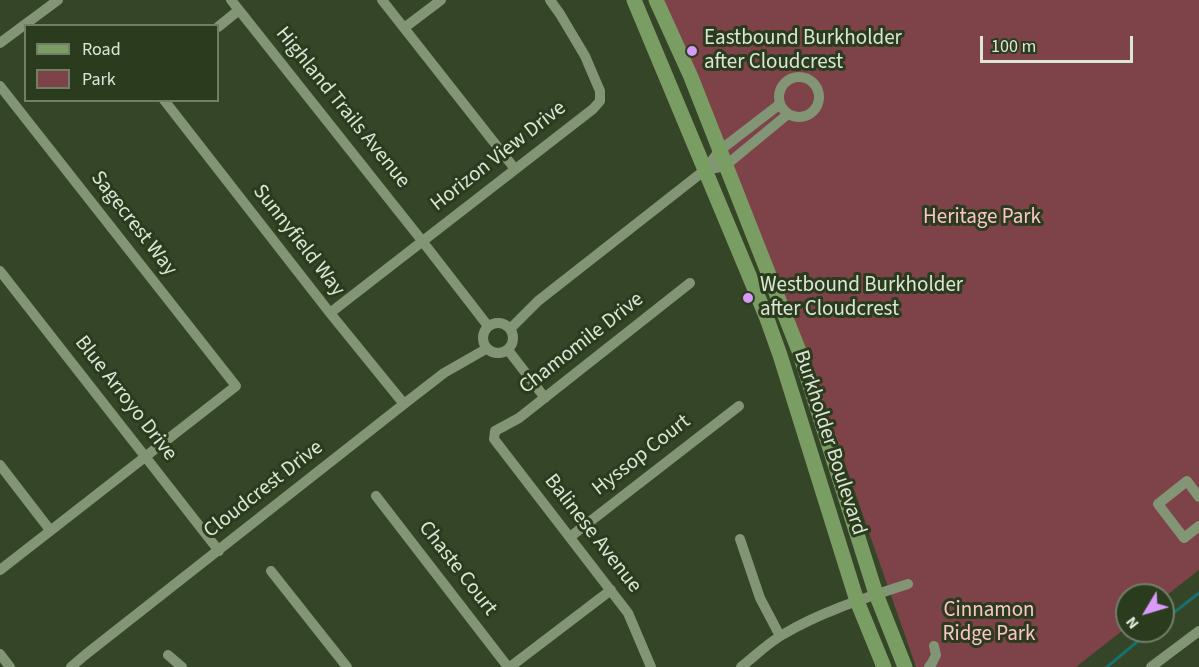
<!DOCTYPE html>
<style>
body{margin:0}
#map{position:relative;width:1199px;height:667px;overflow:hidden;background:#344528;font-family:"Source Sans 3",sans-serif}
canvas{display:block}
.legend{position:absolute;left:24px;top:24px;width:195px;height:78px;box-sizing:border-box;background:#2a3b1e;border:2px solid #717f67;margin:0;padding:8px 10px;list-style:none;font-size:18px;color:#dbe6d4}
.legend li{display:flex;align-items:center;gap:12px;height:30px}
.legend b{width:30px;border:2px solid #717f67}
.north{position:absolute;left:1115px;top:583px;width:60px;height:60px;box-sizing:border-box;background:#2a3b1e;border:2px solid #717f67;border-radius:50%;rotate:232deg;font-size:16px;font-weight:700;line-height:24px;text-align:center;color:#dbe6d4}
.north::after{content:'';display:block;margin:auto;width:21px;height:27px;background:#d89af8;clip-path:polygon(50% 0,100% 100%,50% 72%,0 100%)}
.scale{position:absolute;left:980px;top:36px;width:153px;height:27px;box-sizing:border-box;border:3px solid #dbe6d4;border-top:0;padding-left:8px;font-size:18px;line-height:21px;white-space:nowrap;color:#dbe6d4;-webkit-text-stroke:4px #2a3b1e;paint-order:stroke}
</style>
<div id="map">
<canvas width="1199" height="667"></canvas>
<ul class="legend">
<li><b style="height:8px;background:#7a9d63"></b>Road</li>
<li><b style="height:16px;background:#7e4249"></b>Park</li>
</ul>
<div class="north">N</div>
<div class="scale">100 m</div>
</div>
<script>
const c = document.querySelector('canvas').getContext('2d');
c.lineJoin = 'round';
function fillPath(path, color) {
  c.fillStyle = color;
  c.fill(path, 'evenodd');
}
function strokePath(path, color, width, dash) {
  c.strokeStyle = color;
  c.lineWidth = width;
  c.lineCap = dash ? 'butt' : 'round';
  c.setLineDash(dash || []);
  c.stroke(path);
}
function drawText(font, color, halo, rows, align = 'center') {
  c.font = font + ' "Source Sans 3",sans-serif';
  c.lineWidth = 6;
  c.setLineDash([]);
  c.textBaseline = 'middle';
  c.strokeStyle = halo;
  c.fillStyle = color;
  for (const [text, x, y, turn = 0] of rows) {
    c.save();
    c.translate(x, y);
    c.rotate((+turn || 0) * Math.PI / 180);
    c.textAlign = isNaN(turn) ? turn : align;
    if (halo) c.strokeText(text, 0, 0);
    c.fillText(text, 0, 0);
    c.restore();
  }
}
fillPath(new Path2D(`
 M664,0H1199V570L1163,598V595H1127V627L1076,667H916L836,438Z`), '#7e4249');
strokePath(new Path2D(`
 M1163,621L1199,593
 M1107,667L1150,631`), '#186f6e', 3);
strokePath(new Path2D(`
 M231,0L423,242L488,326
 M382,0L515,169
 M218,27L239,10
 M404,28L441,0
 M0,43L58,0
 M779 97a20 20 0 1 1 40 0a20 20 0 1 1-40 0Z
 M0,86L236,386L0,570
 M164,100L330,313L404,404
 M705,170L725,166L788,114
 M0,271L219,551
 M330,313L593,109L600,101V91L585,56L560,14L550,0
 M483 338a15 15 0 1 1 30 0a15 15 0 1 1-30 0Z
 M510,329L538,301L705,170L719,151L780,104
 M508,350L545,398
 M0,465L50,530
 M376,496L508,667
 M1199,497L1187,481L1158,504L1184,538L1199,526
 M570,537L739,406
 M740,539L760,598L780,636
 M271,571L347,667
 M0,654L10,667
 M168,655L182,667
 M71,667L85,655L404,404L444,373L486,349
 M510,667L611,590
 M651,667L628,613L494,439L495,431L519,418L690,283
 M741,667C754,657 768,643 782,635C820,612 865,598 908,584
 M929,667L932,663L936,655L934,646
 M1151,667L1199,631`), '#829676', 10);
strokePath(new Path2D(`
 M634,0L766,316L780,355L857,601L884,667
 M656,0L691,77L799,351L876,594L905,667`), '#7a9d63', 15);
for (const [x, y, r, color] of [
 [692,51,6,"#d89af8"],
 [748,298,6,"#d89af8"]
]) {
  const dot = new Path2D();
  dot.arc(x, y, r, 0, 2 * Math.PI);
  c.fillStyle = color;
  c.fill(dot);
  strokePath(dot, '#2a3b1e', 2);
}
drawText('21px', '#dbe6d4', '#2a3b1e', [
 ["Eastbound Burkholder",704,39],
 ["after Cloudcrest",704,63],
 ["Westbound Burkholder",760,286],
 ["after Cloudcrest",760,310]
], 'left');
drawText('21px', '#dbe6d4', '#2a3b1e', [
 ["Highland Trails Avenue",342,108,51],
 ["Horizon View Drive",499,157,-38],
 ["Sagecrest Way",133,224,52],
 ["Sunnyfield Way",298,241,52],
 ["Chamomile Drive",582,344,-38],
 ["Blue Arroyo Drive",125,399,52],
 ["Burkholder Boulevard",829,443,72],
 ["Hyssop Court",642,456,-38],
 ["Cloudcrest Drive",264,490,-38],
 ["Balinese Avenue",592,534,52],
 ["Chaste Court",457,569,52]
]);
drawText('21px', '#fdc6c9', '#2a3b1e', [
 ["Heritage Park",982,218],
 ["Cinnamon",989,611],
 ["Ridge Park",989,635]
]);
</script>
